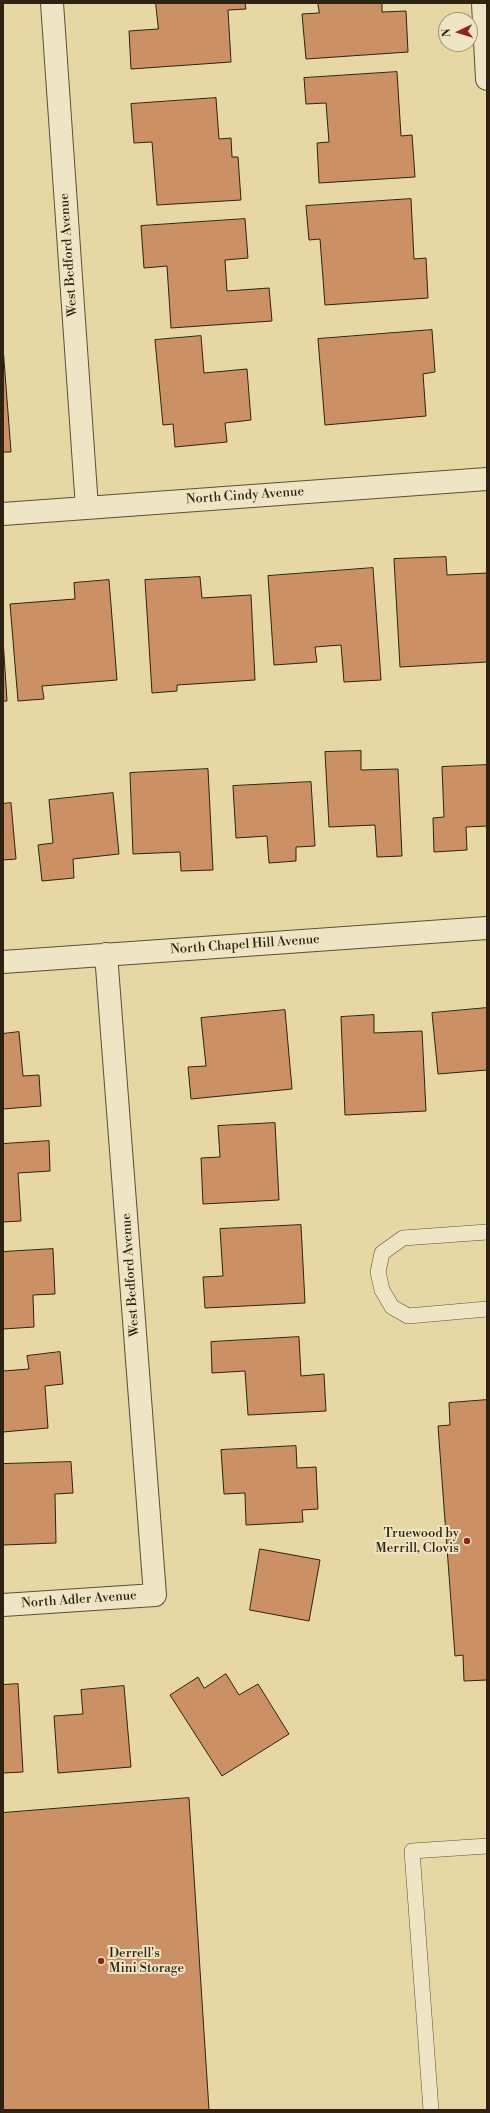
<!DOCTYPE html>
<style>
body{margin:0}
#map{position:relative;width:490px;height:2113px;overflow:hidden;background:#e6d7a5;font-family:"Libre Bodoni",serif}
canvas{display:block}
.frame{position:absolute;inset:0;border:4px solid #2f2211;pointer-events:none}
.north{position:absolute;left:438px;top:12px;width:40px;height:40px;box-sizing:border-box;background:#efe5c4;border:1px solid #a2977c;border-radius:50%;rotate:266deg;font-size:11px;font-weight:700;line-height:16px;text-align:center;color:#2f2211}
.north::after{content:'';display:block;margin:auto;width:14px;height:18px;background:#8f2418;clip-path:polygon(50% 0,100% 100%,50% 72%,0 100%)}
</style>
<div id="map">
<canvas width="490" height="2113"></canvas>
<div class="frame"></div>
<div class="north">N</div>
</div>
<script>
const c = document.querySelector('canvas').getContext('2d');
c.lineJoin = 'round';
function fillPath(path, color) {
  c.fillStyle = color;
  c.fill(path, 'evenodd');
}
function strokePath(path, color, width, dash) {
  c.strokeStyle = color;
  c.lineWidth = width;
  c.lineCap = dash ? 'butt' : 'round';
  c.setLineDash(dash || []);
  c.stroke(path);
}
function drawText(font, color, halo, rows, align = 'center') {
  c.font = font + ' "Libre Bodoni",serif';
  c.lineWidth = 4;
  c.setLineDash([]);
  c.textBaseline = 'middle';
  c.strokeStyle = halo;
  c.fillStyle = color;
  for (const [text, x, y, turn = 0] of rows) {
    c.save();
    c.translate(x, y);
    c.rotate((+turn || 0) * Math.PI / 180);
    c.textAlign = isNaN(turn) ? turn : align;
    if (halo) c.strokeText(text, 0, 0);
    c.fillText(text, 0, 0);
    c.restore();
  }
}
const building = new Path2D(`
 M156,3H245L246,9L228,10L231,62L131,69L129,31L158,29Z
 M318,3H382V12L406,11L408,52L306,59L302,14L319,13Z
 M397,72L401,136L412,135L415,177L319,183L317,143L329,142L326,103L306,104L304,78Z
 M216,98L219,139L231,138L232,157H238L241,200L157,205L152,142L134,143L131,104Z
 M411,199L414,259L426,258L428,298L325,305L320,239L309,240L306,206Z
 M245,219L248,258L225,260L227,291L269,288L272,321L171,328L167,266L144,268L141,226Z
 M432,330L435,372L423,374L426,416L325,425L318,339Z
 M201,336L204,373L247,369L251,420L225,423L227,442L175,447L173,424L163,425L155,340Z
 M3,347L11,452H3Z
 M446,557L447,575L487,573V662L400,667L394,559Z
 M373,568L381,680L344,682L341,645L315,647L317,662L274,665L268,576Z
 M200,577L202,598L251,595L255,680L177,685V691L152,693L145,580Z
 M109,580L117,680L42,686L44,699L18,701L10,604L75,599L74,583Z
 M3,639L7,701H3Z
 M361,751V770L398,769L402,856L377,857L375,825L329,827L325,752Z
 M487,765V826L466,827L467,850L434,852L433,818L444,817L442,767Z
 M208,769L213,870L181,871L180,852L133,854L130,773Z
 M311,782L315,846L296,847V861L269,863L267,836L236,838L233,786Z
 M113,793L119,854L73,859L74,878L42,881L38,845L53,843L49,800Z
 M11,803L16,859L3,860V804Z
 M487,1008V1070L438,1074L432,1013Z
 M285,1010L292,1089L191,1099L188,1067L206,1066L201,1018Z
 M374,1015V1033L422,1031L426,1111L345,1115L341,1017Z
 M19,1032L23,1076L39,1075L41,1106L3,1109V1034Z
 M275,1123L279,1200L203,1204L201,1158L220,1157L218,1126Z
 M49,1141L50,1171L18,1173L21,1221L3,1222V1144Z
 M301,1225L305,1303L205,1308L203,1277L223,1276L220,1229Z
 M53,1249L55,1294L33,1295L34,1327L3,1329V1252Z
 M299,1337L301,1376L324,1374L326,1411L248,1415L245,1371L212,1373L211,1342Z
 M60,1352L63,1384L45,1386L48,1428L3,1432V1371L29,1369L27,1356Z
 M487,1400V1680L464,1681L463,1655L455,1656L438,1426L450,1425L449,1403Z
 M296,1446L297,1468L316,1467L318,1509L302,1510L303,1522L246,1525L245,1493L224,1494L221,1450Z
 M71,1462L73,1493L55,1494L56,1543L3,1545V1464Z
 M260,1549L320,1560L309,1621L250,1610Z
 M226,1674L239,1695L258,1684L289,1734L222,1776L170,1695L198,1677L204,1688Z
 M18,1684L23,1772L3,1773V1685Z
 M124,1686L131,1767L58,1773L54,1716L83,1714L81,1690Z
 M189,1798L209,2110H3V1813Z`);
fillPath(building, '#cb9164');
strokePath(building, '#2f2211', 1);
const lane = new Path2D(`
 M487,1232L403,1238L382,1253L378,1272L382,1290L392,1307L408,1316L487,1309
 M431,2110L412,1851L487,1846`);
const street = new Path2D(`
 M52,3L87,508
 M483,3L487,79
 M3,514L487,479
 M3,962L487,928
 M3,1605L155,1595L106,954`);
strokePath(lane, '#5d4f36', 16);
strokePath(street, '#5d4f36', 24);
strokePath(lane, '#efe5c4', 15);
strokePath(street, '#efe5c4', 22);
for (const [x, y, r, color] of [
 [467,1541,4,"#8f2418"],
 [101,1961,4,"#8f2418"]
]) {
  const dot = new Path2D();
  dot.arc(x, y, r, 0, 2 * Math.PI);
  c.fillStyle = color;
  c.fill(dot);
  strokePath(dot, '#efe5c4', 1.5);
}
drawText('13px', '#2f2211', '#efe5c4', [
 ["West Bedford Avenue",69,255,-94],
 ["North Cindy Avenue",245,496,-4],
 ["North Chapel Hill Avenue",245,945,-4],
 ["West Bedford Avenue",131,1275,-94],
 ["North Adler Avenue",79,1600,-4]
]);
drawText('13px', '#2f2211', '#efe5c4', [
 ["Truewood by",459,1534],
 ["Merrill, Clovis",459,1549],
 ["Derrell's",109,1954,"left"],
 ["Mini Storage",109,1969,"left"]
], 'right');
</script>
